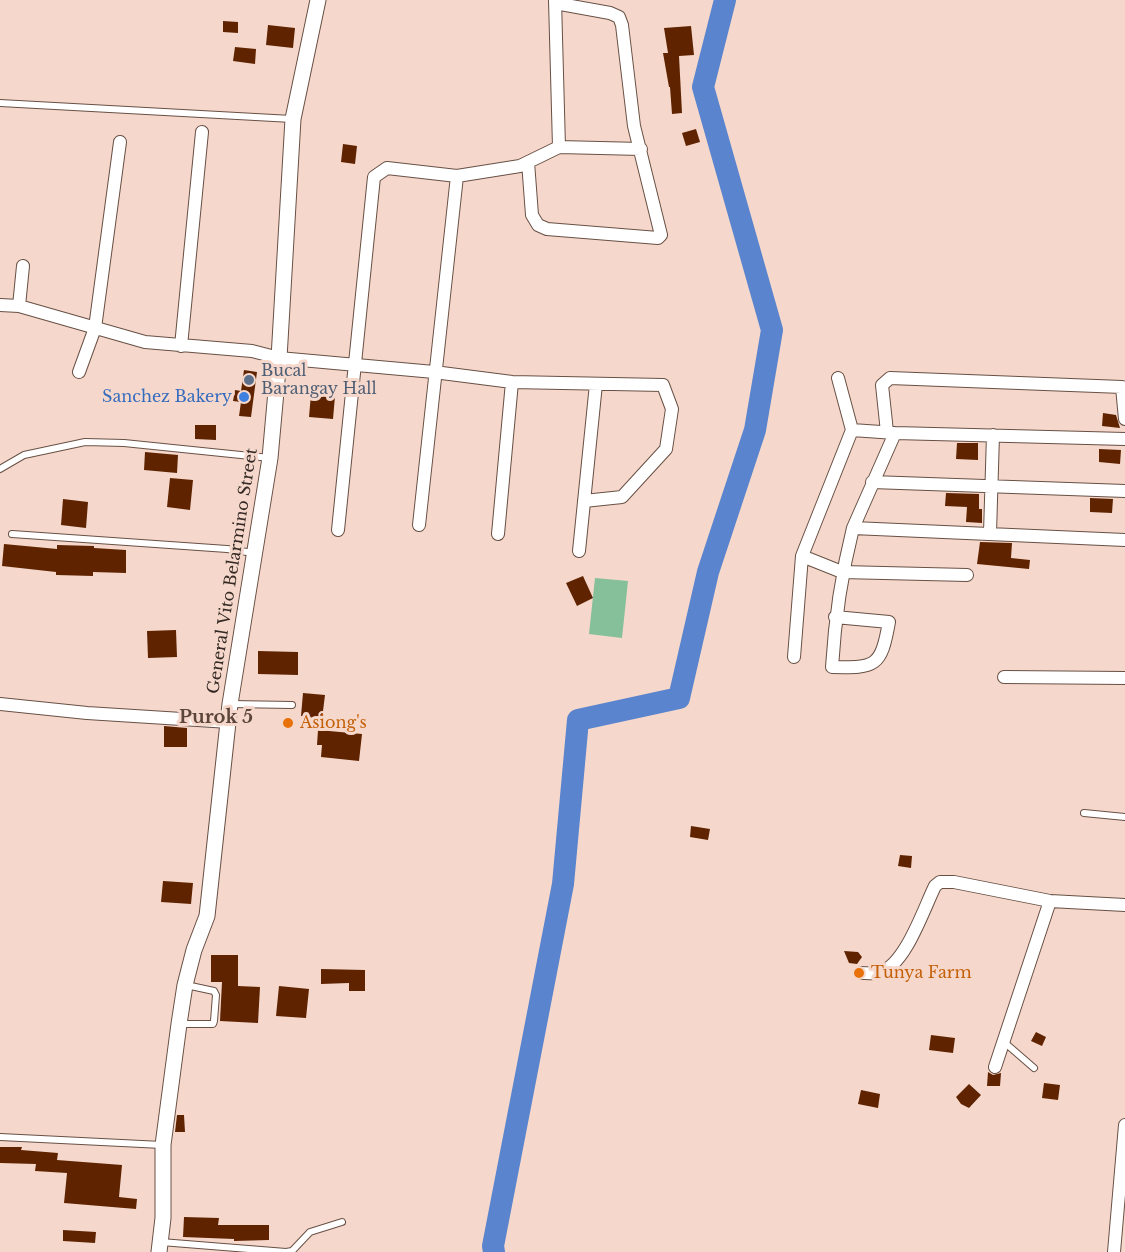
<!DOCTYPE html>
<style>
body{margin:0}
canvas{display:block;background:#f5d8cb}
</style>
<canvas width="1125" height="1252"></canvas>
<script>
const c = document.querySelector('canvas').getContext('2d');
c.lineJoin = 'round';
function fillPath(path, color) {
  c.fillStyle = color;
  c.fill(path, 'evenodd');
}
function strokePath(path, color, width, dash) {
  c.strokeStyle = color;
  c.lineWidth = width;
  c.lineCap = dash ? 'butt' : 'round';
  c.setLineDash(dash || []);
  c.stroke(path);
}
function drawText(font, color, halo, rows, align = 'center') {
  c.font = font + ' "Libre Baskerville",serif';
  c.lineWidth = 6;
  c.setLineDash([]);
  c.textBaseline = 'middle';
  c.strokeStyle = halo;
  c.fillStyle = color;
  for (const [text, x, y, turn = 0] of rows) {
    c.save();
    c.translate(x, y);
    c.rotate((+turn || 0) * Math.PI / 180);
    c.textAlign = isNaN(turn) ? turn : align;
    if (halo) c.strokeText(text, 0, 0);
    c.fillText(text, 0, 0);
    c.restore();
  }
}
fillPath(new Path2D(`
 M595,578L628,581L622,638L589,634Z`), '#85c09a');
strokePath(new Path2D(`
 M494,1252L493,1246L563,884L578,720L679,698L708,572L755,430L772,330L703,87L725,0`), '#5a84cd', 22);
fillPath(new Path2D(`
 M223,21L238,22V33L223,32Z
 M268,25L295,28L293,48L266,45Z
 M691,26L694,55L679,56L682,113L672,114L670,87H669L663,53H668L664,28Z
 M235,47L256,49L255,64L233,61Z
 M696,129L700,142L686,146L682,133Z
 M343,144L357,146L355,164L341,162Z
 M244,370L257,372L251,417L239,416L241,402L233,401L235,390L241,391Z
 M311,394L335,396L333,419L309,417Z
 M1103,413L1116,415L1120,428L1102,426Z
 M195,425H216V440L195,439Z
 M957,443H978V460L956,459Z
 M1099,449L1121,450L1120,464L1099,462Z
 M145,452L178,455L177,473L144,470Z
 M170,478L193,480L190,510L167,507Z
 M946,493L979,494V509H982V523L966,522L967,507L945,506Z
 M1090,498L1113,499L1112,513L1090,512Z
 M63,499L88,502L86,528L61,525Z
 M980,542L1012,543L1011,558L1030,560L1029,569L977,564Z
 M4,544L57,549V545L94,546V548L126,550V573L93,572V576L56,575V572L2,566Z
 M583,576L593,598L577,606L566,583Z
 M176,630L177,657L148,658L147,631Z
 M258,651L298,652V675L258,674Z
 M303,693L325,695L322,719L301,716Z
 M164,726L187,728V747H164Z
 M318,730L362,734L359,761L321,757L322,745H317Z
 M691,826L710,829L708,840L690,837Z
 M900,855L912,856L911,868L898,866Z
 M163,881L193,883L191,904L161,902Z
 M844,951L858,952L862,957L857,964L849,963Z
 M211,955H238V986L260,987L258,1023L220,1021L222,982H211Z
 M321,969L365,970V991H349V983L321,984Z
 M279,986L309,989L306,1018L276,1016Z
 M1036,1032L1046,1037L1042,1046L1031,1041Z
 M931,1035L955,1038L953,1053L929,1050Z
 M988,1072L993,1075L1001,1073L1000,1086H987Z
 M1044,1083L1060,1085L1058,1100L1042,1098Z
 M969,1084L981,1095L969,1108L961,1104L956,1097Z
 M861,1090L880,1094L878,1108L858,1104Z
 M177,1115H184L185,1132H175Z
 M0,1147H22L21,1150L58,1153L57,1160L122,1165L119,1197L137,1199L136,1209L64,1203L67,1173L35,1171L36,1164L0,1163Z
 M184,1217L219,1218L218,1225H269V1240L234,1241V1239L183,1237Z
 M63,1230L96,1232L95,1243L63,1241Z`), '#5f2300');
const service = new Path2D(`
 M0,103L292,119
 M0,469L24,455L85,442L124,443L270,458
 M12,534L227,549L254,553
 M231,704L292,705
 M1084,813L1125,817
 M179,1024H213L214,1021L216,995L214,991L186,985
 M1004,1042L1034,1068
 M0,1137L162,1145
 M161,1242L286,1252L292,1251L310,1232L342,1222`);
const minor = new Path2D(`
 M555,0L559,147
 M528,162L532,215L538,225L547,229L658,238L661,235L634,126L622,25L619,17L610,13L555,3
 M0,305L19,306L145,342L252,351L279,358L434,372L512,382L663,385L672,409L666,449L622,497L584,501
 M19,306L23,266
 M181,346L202,132
 M79,372L95,328L120,142
 M852,430L895,433L1125,439
 M887,432L882,385L890,378L1122,387L1125,419
 M895,433L853,528L1125,540
 M872,482L1125,491
 M419,525L457,176
 M338,530L374,177L387,168L457,176L520,166L559,147L641,149
 M990,533L993,435
 M498,534L512,382
 M579,551L596,384
 M802,556L842,572L967,575
 M835,617L889,622C881,667 876,668 832,667C835,617 841,576 853,528
 M794,657L802,556L852,430L838,378
 M1004,677L1125,678
 M0,704L87,713L229,722
 M861,973C867,973 874,974 880,972C905,966 924,908 935,886L940,882H954L1050,901L1125,905
 M995,1067L1050,901
 M1114,1252L1125,1125`);
const tertiary = new Path2D(`
 M159,1252L163,1218V1145L179,1024L185,985L194,950L207,916L230,704L270,458L279,358L293,119L318,0`);
strokePath(service, '#685045', 8);
strokePath(minor, '#685045', 14);
strokePath(tertiary, '#685045', 17);
strokePath(service, '#fff', 6);
strokePath(minor, '#fff', 12);
strokePath(tertiary, '#fff', 15);
for (const [x, y, r, color] of [
 [249,380,6,"#5c6f8a"],
 [244,397,6,"#3f7fe0"],
 [288,723,6,"#e8710a"],
 [859,973,6,"#e8710a"]
]) {
  const dot = new Path2D();
  dot.arc(x, y, r, 0, 2 * Math.PI);
  c.fillStyle = color;
  c.fill(dot);
  strokePath(dot, '#f5d8cb', 2);
}
drawText('16px', '#4e5e75', '#f5d8cb', [
 ["Bucal",261,371],
 ["Barangay Hall",261,389]
], 'left');
drawText('16px', '#366cbe', '#f5d8cb', [
 ["Sanchez Bakery",232,397]
], 'right');
drawText('16px', '#342924', '#f5d8cb', [
 ["General Vito Belarmino Street",233,571,-81]
]);
drawText('16px', '#c56008', '#f5d8cb', [
 ["Asiong's",300,723],
 ["Tunya Farm",871,973]
], 'left');
drawText('bold 18px', '#5c453a', '#f5d8cb', [
 ["Purok 5",216,718]
]);
</script>
